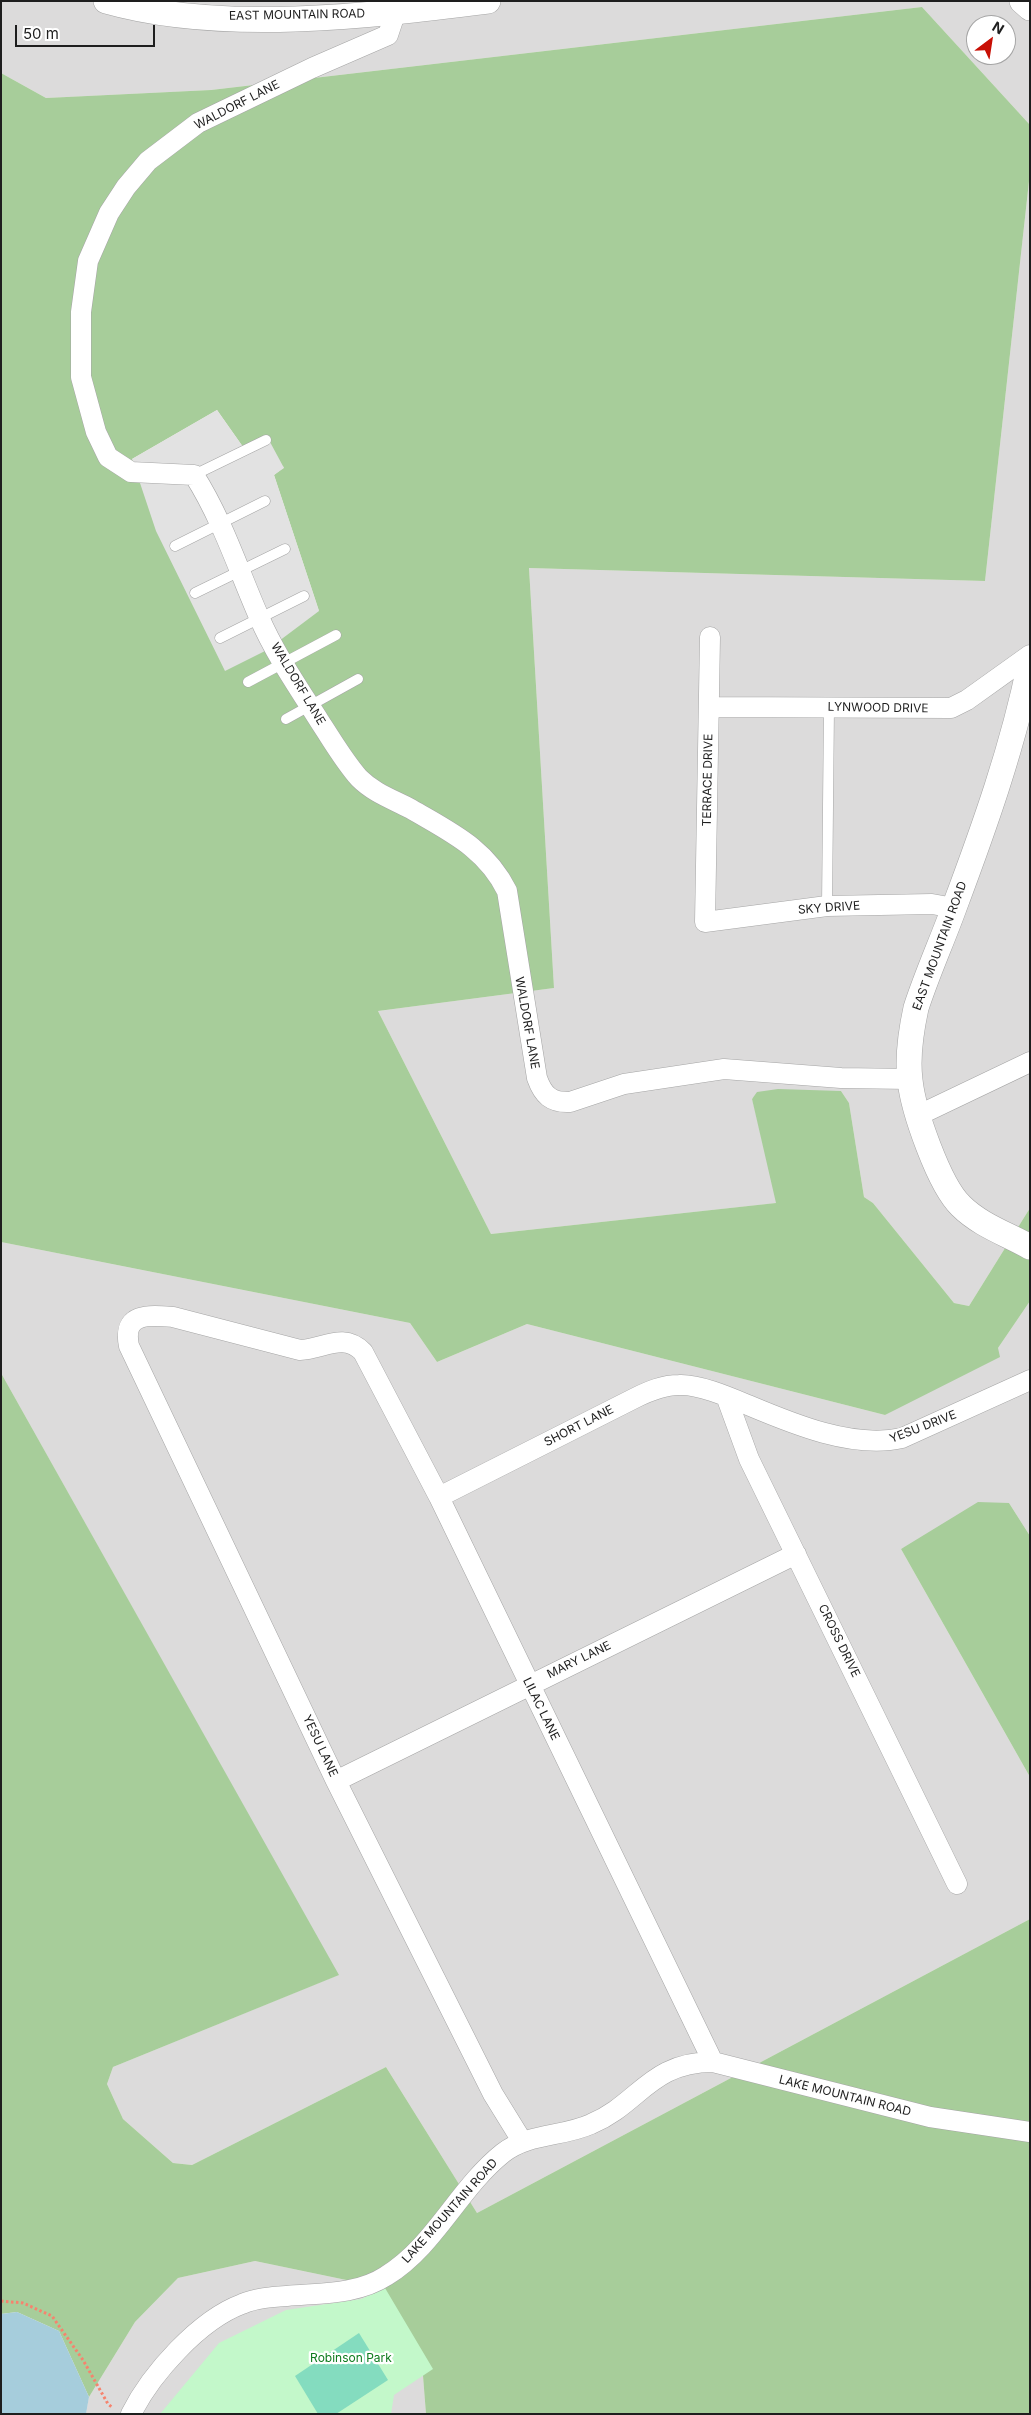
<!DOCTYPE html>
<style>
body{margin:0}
#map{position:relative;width:1031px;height:2415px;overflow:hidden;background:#efece5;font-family:Inter,sans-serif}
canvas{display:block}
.frame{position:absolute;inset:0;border:2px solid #1e1e1e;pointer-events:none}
.north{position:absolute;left:966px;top:15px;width:50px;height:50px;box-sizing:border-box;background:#fff;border:1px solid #a5a5a5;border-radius:50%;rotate:31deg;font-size:14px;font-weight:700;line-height:20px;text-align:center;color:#1e1e1e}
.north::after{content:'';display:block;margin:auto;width:18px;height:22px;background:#c80f05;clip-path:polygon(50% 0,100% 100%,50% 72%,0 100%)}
.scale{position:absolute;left:15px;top:25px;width:140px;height:22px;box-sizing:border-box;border:2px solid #1e1e1e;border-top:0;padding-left:6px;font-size:15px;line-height:18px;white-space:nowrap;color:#1e1e1e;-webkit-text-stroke:4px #fff;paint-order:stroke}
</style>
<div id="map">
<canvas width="1031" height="2415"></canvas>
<div class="frame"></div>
<div class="north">N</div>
<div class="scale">50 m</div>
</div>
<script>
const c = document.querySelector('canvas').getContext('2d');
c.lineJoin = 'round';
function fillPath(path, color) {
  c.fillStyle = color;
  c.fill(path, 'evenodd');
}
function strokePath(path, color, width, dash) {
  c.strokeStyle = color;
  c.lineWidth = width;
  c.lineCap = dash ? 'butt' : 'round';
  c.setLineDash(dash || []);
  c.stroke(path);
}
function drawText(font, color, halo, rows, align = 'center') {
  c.font = font + ' Inter,sans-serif';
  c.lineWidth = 4.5;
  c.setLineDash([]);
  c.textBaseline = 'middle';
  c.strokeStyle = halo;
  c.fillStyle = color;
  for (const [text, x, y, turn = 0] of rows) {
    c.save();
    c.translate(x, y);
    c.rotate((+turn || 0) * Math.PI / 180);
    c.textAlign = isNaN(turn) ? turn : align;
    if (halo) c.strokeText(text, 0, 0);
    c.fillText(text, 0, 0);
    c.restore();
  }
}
fillPath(new Path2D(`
 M1,1H1030V125L922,7L211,90L46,98L1,73ZM976,25H1006V55H976Z
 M1030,172V1208L969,1306L954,1303L873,1203L864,1197L849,1103L841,1091L752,1098L777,1203L491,1234L378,1011L554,988L529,568L985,581Z
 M1,1242L410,1323L437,1362L527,1324L885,1415L998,1348L1030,1301V1536L1009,1503L901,1549L1030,1777V1919L477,2213L386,2067L192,2165L173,2163L123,2119L107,2084L113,2067L338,1975L1,1373Z
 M255,2261L380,2287L422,2363L426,2414H86L89,2397L135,2322L178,2278Z`), '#dcdbdb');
fillPath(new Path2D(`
 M922,7L1030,125V172L985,581L529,568L554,988L378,1011L491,1234L776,1203L752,1099L757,1092L778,1089L841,1091L849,1103L864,1197L873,1203L954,1303L969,1306L1030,1208V1301L998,1348L1000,1357L885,1415L527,1324L437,1362L410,1323L1,1242V73L46,98L211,90ZM217,410L248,454L284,467L274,475L319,611L132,459Z
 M1,1373L339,1975L113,2067L107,2084L123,2119L173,2163L192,2165L386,2067L477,2213L1030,1919V2414H426L422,2363L380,2287L255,2261L178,2278L135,2322L89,2397L59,2331L17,2312L1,2314Z
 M978,1502L1009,1503L1030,1536V1777L901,1549Z`), '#a7cd9a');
fillPath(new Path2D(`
 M385,2288L433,2369L394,2395L391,2414H160L219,2343L286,2310L361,2299Z`), '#c3f8ca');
fillPath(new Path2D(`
 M359,2333L388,2380L336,2414H318L295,2376Z`), '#84dcbf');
fillPath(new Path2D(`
 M217,410L248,454L270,442L284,468L274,475L319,611L267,650L225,671L156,531L132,459Z`), '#e2e2e2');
fillPath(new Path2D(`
 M17,2312L59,2331L89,2397L86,2414H1V2314Z`), '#a6cddc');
const service = new Path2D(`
 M194,475L266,440
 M175,546L265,501
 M195,593L285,549
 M220,638L304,596
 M248,682L336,635
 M286,719L358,679
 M827,906L829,707`);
const minor = new Path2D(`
 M396,11L388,35L312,68L198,123L148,161L126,187L109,213L88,261L81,312V377L96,432L108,457L131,472L194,475C222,519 238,569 259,617C275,654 298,687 320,722C332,740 344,761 359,778C374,793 392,799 411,809C450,832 486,848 507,891L537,1078C543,1095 551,1103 570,1102L624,1084L724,1069L841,1078L910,1079
 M710,637L705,922L827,906L932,904L954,908
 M709,707L951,708L967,700L1030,655
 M919,1115L1030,1062
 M726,1396L749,1459L957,1884
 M439,1497L635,1398C649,1391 663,1385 679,1385C699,1384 729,1397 748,1405C793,1424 853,1449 902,1438L1030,1380
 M336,1781L796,1554
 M522,2141L493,2094L336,1781L129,1346C122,1312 150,1315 173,1317L300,1350C324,1349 343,1332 363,1352L439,1497L713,2062
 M131,2414C151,2374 199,2320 242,2304C256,2298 272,2297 287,2296C319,2293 357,2295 386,2276C435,2246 458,2189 503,2153C529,2133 562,2137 591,2124C639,2104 650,2062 713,2062L930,2117L1030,2132`);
const tertiary = new Path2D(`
 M106,1C222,34 369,16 488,1
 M1022,1L1030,8
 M1030,663C1013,747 984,828 954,908C942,941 927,974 916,1008C911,1031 907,1056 910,1080C913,1110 939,1185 961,1206C980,1225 1007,1234 1030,1247`);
strokePath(service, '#a5a5a5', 11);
strokePath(minor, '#a5a5a5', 21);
strokePath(tertiary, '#a5a5a5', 26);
strokePath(new Path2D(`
 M1,2301L23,2303L52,2316L83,2360L108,2404L113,2408`), '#f6836e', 3, [2.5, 2.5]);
strokePath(service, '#fff', 10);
strokePath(minor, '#fff', 20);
strokePath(tertiary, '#fff', 25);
drawText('12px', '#1e1e1e', '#fff', [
 ["EAST MOUNTAIN ROAD",297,15,-1],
 ["WALDORF LANE",237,105,-27],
 ["WALDORF LANE",298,684,59],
 ["LYNWOOD DRIVE",878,708,1],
 ["TERRACE DRIVE",708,780,-89],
 ["SKY DRIVE",829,908,-4],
 ["EAST MOUNTAIN ROAD",940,946,-70],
 ["WALDORF LANE",527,1023,80],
 ["SHORT LANE",579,1426,-27],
 ["YESU DRIVE",923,1427,-21],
 ["CROSS DRIVE",839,1641,64],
 ["MARY LANE",579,1660,-26],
 ["LILAC LANE",541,1709,64],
 ["YESU LANE",320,1746,65],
 ["LAKE MOUNTAIN ROAD",845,2096,14],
 ["LAKE MOUNTAIN ROAD",450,2211,-48]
]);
drawText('12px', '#0e7b1d', '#fff', [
 ["Robinson Park",351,2358]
]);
</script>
